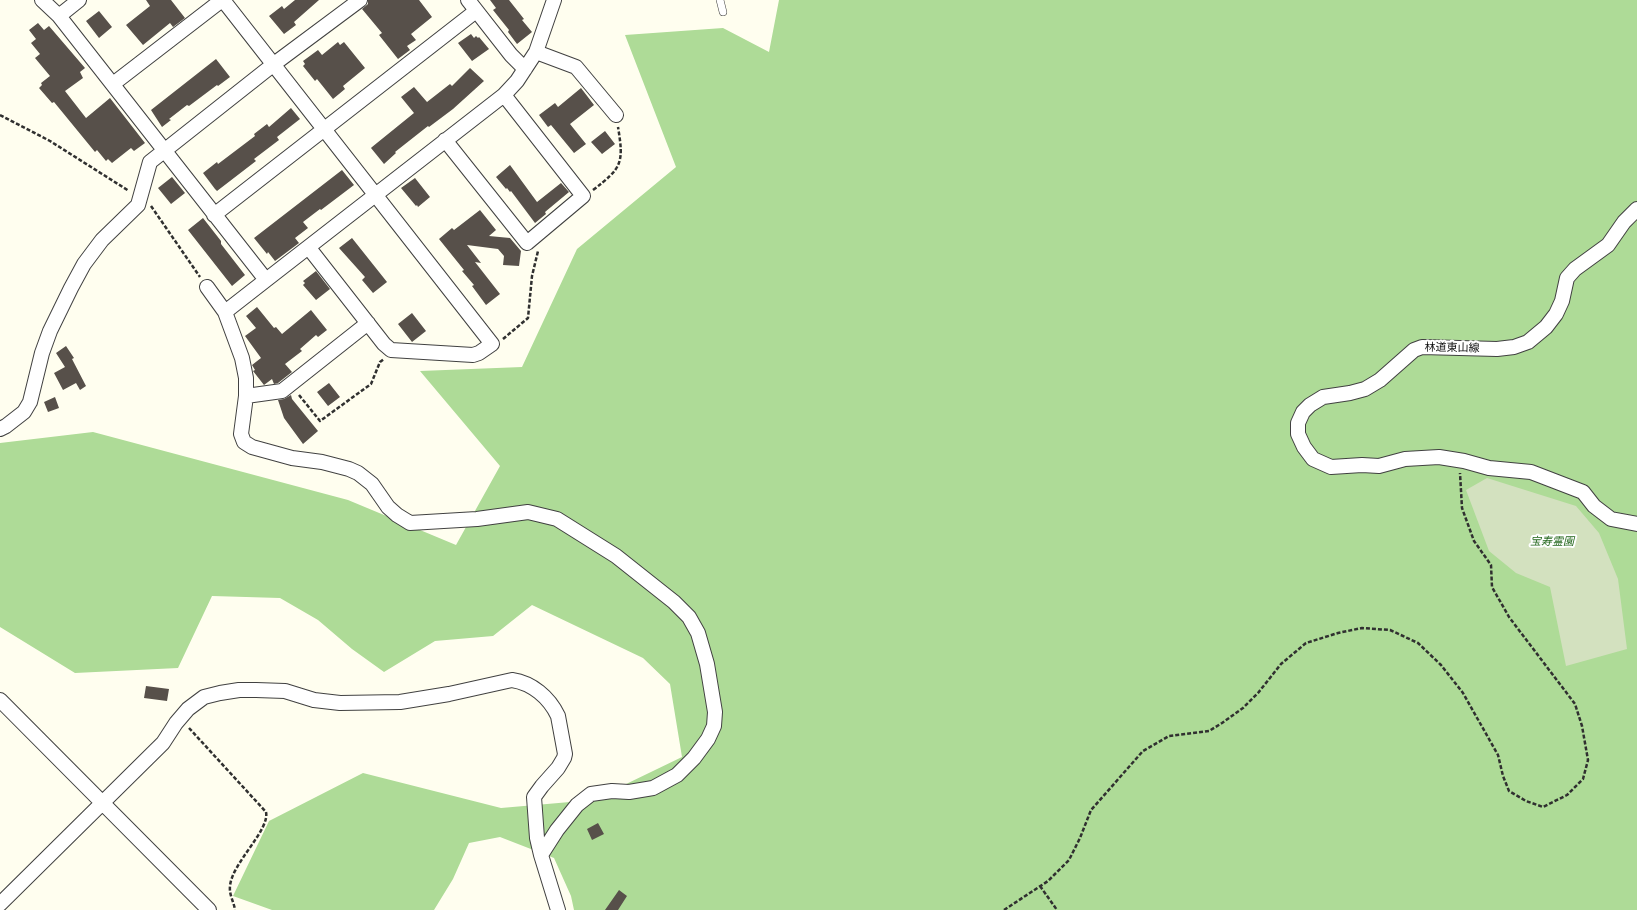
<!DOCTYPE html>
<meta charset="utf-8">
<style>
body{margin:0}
canvas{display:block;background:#fffeef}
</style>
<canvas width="1637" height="910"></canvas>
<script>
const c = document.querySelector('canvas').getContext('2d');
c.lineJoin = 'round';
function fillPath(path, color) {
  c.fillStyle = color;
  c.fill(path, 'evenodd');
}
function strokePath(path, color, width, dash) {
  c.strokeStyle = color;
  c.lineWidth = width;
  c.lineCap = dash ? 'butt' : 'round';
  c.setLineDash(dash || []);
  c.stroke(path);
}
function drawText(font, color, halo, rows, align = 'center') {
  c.font = font + ' "Noto Serif","Noto Sans JP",serif';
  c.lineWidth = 4;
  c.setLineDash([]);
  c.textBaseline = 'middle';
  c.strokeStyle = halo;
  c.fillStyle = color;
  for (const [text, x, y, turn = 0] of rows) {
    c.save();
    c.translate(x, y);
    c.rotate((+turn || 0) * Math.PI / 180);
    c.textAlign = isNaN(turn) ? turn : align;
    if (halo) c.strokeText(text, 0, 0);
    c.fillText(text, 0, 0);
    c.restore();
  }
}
fillPath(new Path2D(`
 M779,0H1637V910H574L571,896L554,858L500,837L469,843L453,879L434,910H272L233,896L269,821L363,773L501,808L593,800L682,757L670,684L643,658L532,605L493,636L435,641L384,672L352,649L318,620L280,598L212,596L178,668L75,673L0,627V443L93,432L348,500L456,545L500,466L420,371L522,367L577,249L676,167L625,35L723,28L769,52Z`), '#aedb97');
fillPath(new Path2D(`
 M1487,478L1576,506L1599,533L1618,579L1627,649L1566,666L1550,587L1516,573L1489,551L1466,490Z`), '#d3e1bf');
fillPath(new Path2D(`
 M146,0H171L185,18L173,27L170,23L143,45L126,25L150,6Z
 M295,0H319L294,22L296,25L284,34L269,16L282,6L284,9Z
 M368,0H419L432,17L411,34L416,40L407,46L410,50L398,59L379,35L382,33L362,9L368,4Z
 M490,0H509L524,19L522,20L532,32L517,44L508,32L509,30L493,10L496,8Z
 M99,11L112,27L99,38L86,21Z
 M38,23L44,30L49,26L85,68L80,72L83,78L65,91L86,118L110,98L145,143L134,151L131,148L112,163L108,159L106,161L97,150L95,152L54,102L52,103L39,88L42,85L41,83L50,76L35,58L40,54L31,43L36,39L29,30Z
 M471,34L474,38L476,36L478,38L479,37L489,49L472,61L458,43Z
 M338,42L340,45L344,42L365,68L343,86L345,89L333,99L317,79L315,81L303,66L305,64L303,61L318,50L322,55Z
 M216,59L230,77L218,86L217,85L189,106L187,105L169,119L171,120L162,127L151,110Z
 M470,68L484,81L453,109L429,127L428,126L395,152L396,153L384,164L371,148L372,147L414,113L401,97L414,87L427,102L450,84L452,86Z
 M581,88L594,105L570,124L586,144L574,153L551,125L548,127L539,115L555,103L558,107Z
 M291,108L300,119L277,137L279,140L254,159L256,161L217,191L215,189L203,173L217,162L218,164L255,136L254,134L267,124L269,127Z
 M605,131L615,144L602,154L591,142Z
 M510,165L537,202L561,183L569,192L545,212L546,214L535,223L511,191L510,192L507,188L506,189L496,177Z
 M342,170L354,185L321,210L320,209L303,222L308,228L295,238L299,243L275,261L268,252L267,254L254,238Z
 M172,177L185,193L171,204L158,188Z
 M415,178L430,197L418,207L417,205L416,206L401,188Z
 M480,210L496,230L489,236L510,238L521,251L519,266L503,265L504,256L498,249L467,245L481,263L475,262L500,294L486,305L472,286L474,285L462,271L464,270L439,239L452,228L454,230Z
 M203,218L221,241V244L245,275L232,286L188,230Z
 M352,238L387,282L373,293L362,280L365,277L339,248Z
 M316,271L330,289L316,300L303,285L305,283L303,281Z
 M257,307L274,328L276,327L282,334L311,310L327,330L318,337L316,335L300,349L302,351L285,364L292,372L278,383L274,384L272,379L264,385L253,371L255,370L252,365L261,358L245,336L256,328L246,316Z
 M412,313L426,331L412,342L398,324Z
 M66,346L74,358L72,359L86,386L80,390L76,383L63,390L54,373L65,367L56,353Z
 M329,383L340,397L328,406L317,392Z
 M291,395L292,399L318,431L303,444L284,418L278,400L284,399Z
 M55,397L59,408L48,412L44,402Z
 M146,686L169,689L167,701L144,698Z
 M598,823L604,834L592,840L587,829Z
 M619,890L627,896L618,910H605Z`), '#57504a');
const lane = new Path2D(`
 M720,0L723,12`);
const street = new Path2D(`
 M42,0L59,16L266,280L504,95L517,81L536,52L576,67L616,115
 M223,0L492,344L479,353L473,355L391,350L384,344L309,248
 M468,0L511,55L525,69
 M59,16L79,0
 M536,52L554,0
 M113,84L222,0
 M445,140L527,243L583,196L504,95
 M1637,209L1624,222L1608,245L1575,269L1567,278L1562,301L1556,314L1546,327L1528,342L1514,347L1497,349L1422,347L1414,350L1380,380L1365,389L1350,393L1323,397L1310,405L1303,412L1298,423V434L1304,447L1313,459L1331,467L1362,465L1379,466L1405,459L1439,457L1464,461L1489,468L1531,472L1583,492L1594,506L1611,519L1637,524
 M214,215L476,11
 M207,287L225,312L242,358L246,378V396L241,434L244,442L252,447L292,458L322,462L349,469L358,473L372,484L388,507L397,515L410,523L477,519L528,512L557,519L616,556L674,602L689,617L698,633L707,664L715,712L714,726L708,739L694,758L677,775L653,788L629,792L612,791L591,794L577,805L557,830L541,855L558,910
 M225,312L266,280
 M246,396L282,391L368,323
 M0,429L6,426L24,412L30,402L42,353L50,331L71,288L84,264L102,240L138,205L150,162L274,64L360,0
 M0,700L209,910
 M0,904L163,743L176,723L188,709L204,697L220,693L239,690H256L285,691L314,700L340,703L400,702L449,694L512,680C532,683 549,697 558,716L565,754L564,758L558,768L542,786L534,797L537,838L541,855`);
strokePath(lane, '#414141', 8);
strokePath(street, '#414141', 16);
strokePath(new Path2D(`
 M0,115L50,141L129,191
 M593,190C622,168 624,163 618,127
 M151,206L200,277
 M503,339L528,318L532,276L538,251
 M299,395L320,421L371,384L380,362L384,359
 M189,728L266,812C270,830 232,863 230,886C229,895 234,902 235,910
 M1040,886L1057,910
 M1004,910L1048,881L1069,860L1080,838L1091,810L1143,751L1169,736L1209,731L1222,723L1243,708L1258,693L1281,664L1306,643L1338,633L1362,628L1390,630L1418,643L1441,665L1463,693L1498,755L1503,776L1509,791L1526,801L1543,807L1567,795L1583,779L1588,760L1582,726L1575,704L1509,617L1492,587L1491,565L1474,541L1462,508L1460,473`), '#303030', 2.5, [4, 2]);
strokePath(lane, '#fff', 7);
strokePath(street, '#fff', 14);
drawText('11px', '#0e0e0e', '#fff', [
 ["林道東山線",1452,348,1]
]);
drawText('italic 11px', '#24671d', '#fff', [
 ["宝寿霊園",1552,542]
]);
</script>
